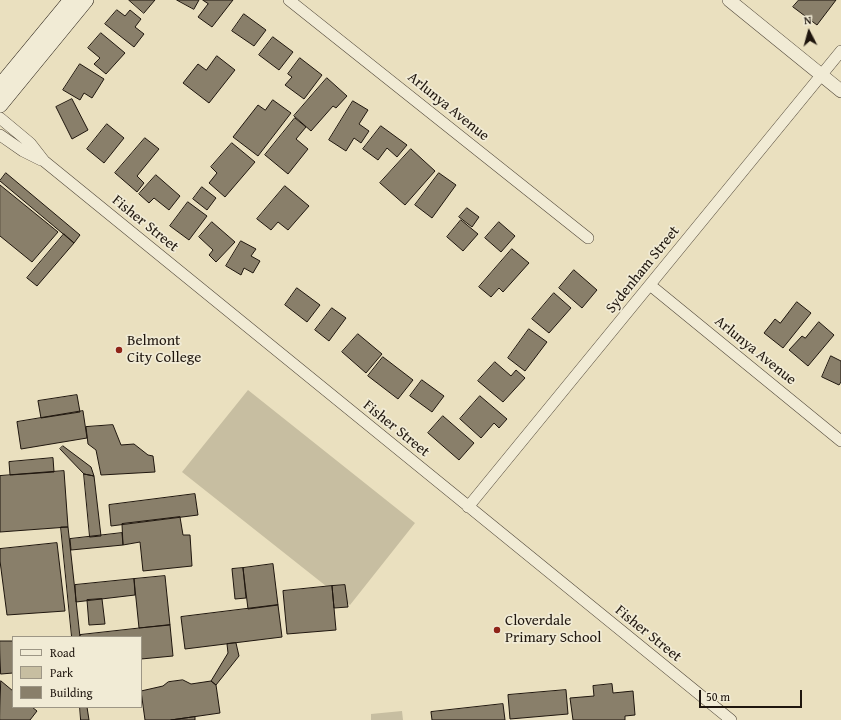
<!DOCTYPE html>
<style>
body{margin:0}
#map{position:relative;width:841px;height:720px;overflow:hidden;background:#eae0bf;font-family:"Gentium Book Plus",serif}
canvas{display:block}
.legend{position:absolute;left:12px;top:636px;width:130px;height:72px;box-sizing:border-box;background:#f1ebd5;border:1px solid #9d9685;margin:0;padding:5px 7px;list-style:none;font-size:12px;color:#1f160e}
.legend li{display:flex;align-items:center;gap:8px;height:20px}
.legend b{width:20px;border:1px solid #9d9685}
.north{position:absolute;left:789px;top:12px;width:40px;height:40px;-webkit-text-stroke:3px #f1ebd5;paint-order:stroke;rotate:354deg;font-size:11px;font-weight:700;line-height:16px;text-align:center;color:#1f160e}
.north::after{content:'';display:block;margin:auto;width:14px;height:18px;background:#1f160e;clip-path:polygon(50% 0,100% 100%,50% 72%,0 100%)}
.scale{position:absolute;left:699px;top:690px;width:103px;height:18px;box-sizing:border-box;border:2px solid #1f160e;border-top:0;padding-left:5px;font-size:12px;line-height:14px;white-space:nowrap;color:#1f160e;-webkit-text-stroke:3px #f1ebd5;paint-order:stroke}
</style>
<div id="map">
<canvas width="841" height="720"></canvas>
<ul class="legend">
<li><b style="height:5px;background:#f1ebd5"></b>Road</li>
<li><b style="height:11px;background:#c7bea1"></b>Park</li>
<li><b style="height:11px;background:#897f6a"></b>Building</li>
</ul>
<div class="north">N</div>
<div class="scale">50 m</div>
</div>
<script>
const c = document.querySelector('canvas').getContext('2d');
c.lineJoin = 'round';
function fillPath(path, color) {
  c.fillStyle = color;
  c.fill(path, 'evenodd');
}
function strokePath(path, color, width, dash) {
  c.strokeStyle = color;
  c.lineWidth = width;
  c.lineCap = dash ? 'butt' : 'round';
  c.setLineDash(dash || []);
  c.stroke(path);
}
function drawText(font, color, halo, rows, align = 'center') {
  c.font = font + ' "Gentium Book Plus",serif';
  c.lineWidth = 3.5;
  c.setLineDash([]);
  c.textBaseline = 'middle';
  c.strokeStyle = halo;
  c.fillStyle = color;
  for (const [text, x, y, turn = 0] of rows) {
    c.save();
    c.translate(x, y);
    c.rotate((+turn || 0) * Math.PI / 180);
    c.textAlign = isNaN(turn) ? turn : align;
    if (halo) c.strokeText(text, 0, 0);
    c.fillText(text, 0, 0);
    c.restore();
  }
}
fillPath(new Path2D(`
 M248,390L415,523L350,605L182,472Z
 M402,711L403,720H371V714Z`), '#c7bea1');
const building = new Path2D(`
 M129,0H155L144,13Z
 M177,0H199L194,9Z
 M203,0H233L212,27L198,17L208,4Z
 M799,0H836L817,25L793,7Z
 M117,10L125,16L130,10L141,19L135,27L144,34L134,47L105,24Z
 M244,14L266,30L254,46L232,31Z
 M101,33L125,53L106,74L94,64L100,58L88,48Z
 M273,37L293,52L279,70L259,55Z
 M217,56L235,70L209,103L183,83L198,64L206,70Z
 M300,58L322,75L304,99L285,85L292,77L288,74Z
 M80,64L104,79L92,98L84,93L80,100L63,90Z
 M327,78L347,96L336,108L333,106L311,131L294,116Z
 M72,99L88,130L72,139L56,107Z
 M273,100L291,113L258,156L233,137L258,105L265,110Z
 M353,101L368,110L359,124L369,131L361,143L354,138L346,151L329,140Z
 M295,118L306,127L296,139L308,149L288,174L265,155Z
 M107,124L124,138L104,163L87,149Z
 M381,126L407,145L397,157L387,148L378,160L363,149Z
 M145,138L159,149L137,176L144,183L137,192L115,173Z
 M232,143L255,162L225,197L209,183L217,173L211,167Z
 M411,149L435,171L405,205L380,183Z
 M6,173L80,235L74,243L0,181Z
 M439,173L456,185L432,218L415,205Z
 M156,175L180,196L169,210L154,198L149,203L139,194Z
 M0,185L58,232L32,262L0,236Z
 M285,186L309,206L288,230L278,222L271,230L257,219Z
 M202,187L216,198L207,210L193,199Z
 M188,202L207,216L189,240L170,226Z
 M467,208L479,217L472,227L459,217Z
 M461,220L478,234L463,251L447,237Z
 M212,222L235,242L216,262L209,255L213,250L199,237Z
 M499,222L515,236L501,252L485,238Z
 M64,234L74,243L37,286L27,278Z
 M241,241L256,249L251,256L260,261L253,273L244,268L241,275L226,266Z
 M512,249L529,263L503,292L499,288L491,297L479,287Z
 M574,270L597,290L582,308L559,288Z
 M297,288L320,305L307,322L285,305Z
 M554,293L571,308L549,333L532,319Z
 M797,302L811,313L783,348L764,333L775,319L780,323Z
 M332,308L346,318L329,341L315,330Z
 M819,322L834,335L808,366L789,350L802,336L805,338Z
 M529,329L547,342L525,371L508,358Z
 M358,334L382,354L366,373L342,352Z
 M831,356L841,361V382L839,385L822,377Z
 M383,357L413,380L398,399L368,376Z
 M495,362L511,376L516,370L525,378L503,402L478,381Z
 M422,380L444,396L432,412L410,396Z
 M77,395L80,412L41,418L38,401Z
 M480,396L507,419L499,428L494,423L481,438L460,419Z
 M83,411L87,438L21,449L17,422Z
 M443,416L474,443L459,460L428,433Z
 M113,425L121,445L134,444L148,455L153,456L155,472L101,475L96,450L88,444L86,427Z
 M63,446L91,467L94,476L84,474L60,449Z
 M53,458L54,472L10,475L9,462Z
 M64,471L68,527L0,532V476Z
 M84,474L94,476L101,536L90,537Z
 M195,494L198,515L111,526L109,505Z
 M180,517L183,535H190L192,566L143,571L140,542L123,545L122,524Z
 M61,527H68L80,637H72Z
 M122,533L123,545L71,550L70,539Z
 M57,543L65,611L7,615L0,561V549Z
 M273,564L278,605L248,609L243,568Z
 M243,568L246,598L235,599L232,569Z
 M165,576L170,625L139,628L134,579Z
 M134,579L135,595L76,602L75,585Z
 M345,585L348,607L334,608L332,586Z
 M332,586L336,630L287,634L283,591Z
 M102,599L105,624L89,625L87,600Z
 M278,605L282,637L185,649L181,617Z
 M170,625L173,656L141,659V637H80V635Z
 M0,641H13V673L1,674Z
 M236,643L239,656L216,685L211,681L228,653L227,644Z
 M183,680L191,684L211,681L216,685L220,713L171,720H145L141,691L163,686L168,682Z
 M1,681L13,691V707H32L37,711L30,720H0Z
 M612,684L613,693L633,691L635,715L625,716V720H573L570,698L594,696L593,686Z
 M566,690L568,714L510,719L508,695Z
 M503,704L505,720H432L431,712Z
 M80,707H87L89,720H81Z
 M195,717V720H171Z`);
fillPath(building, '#897f6a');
strokePath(building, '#1f160e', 1);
const minor = new Path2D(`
 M289,0L588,238
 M0,118L30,143L44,161L731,720
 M0,135L23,151L41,160
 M650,285L841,441
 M468,507L841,51`);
const tertiary = new Path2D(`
 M729,0L841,91`);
const secondary = new Path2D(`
 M0,86L71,0
 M0,105L86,0`);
strokePath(minor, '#52483a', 12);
strokePath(tertiary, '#52483a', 14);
strokePath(secondary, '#1f160e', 16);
strokePath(minor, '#f1ebd5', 11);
strokePath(tertiary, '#f1ebd5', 13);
strokePath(secondary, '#f1ebd5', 15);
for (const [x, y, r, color] of [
 [119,350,4,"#8f2418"],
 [497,630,4,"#8f2418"]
]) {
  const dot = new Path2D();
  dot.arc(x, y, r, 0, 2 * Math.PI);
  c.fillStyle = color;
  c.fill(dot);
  strokePath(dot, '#f1ebd5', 1.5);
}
drawText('15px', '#1f160e', '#f1ebd5', [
 ["Arlunya Avenue",448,107,39],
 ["Fisher Street",145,224,39],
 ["Sydenham Street",643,270,-51],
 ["Arlunya Avenue",755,351,39],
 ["Fisher Street",396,429,39],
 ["Fisher Street",648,634,39]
]);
drawText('15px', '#1f160e', '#f1ebd5', [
 ["Belmont",127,341],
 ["City College",127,358],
 ["Cloverdale",505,621],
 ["Primary School",505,638]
], 'left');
</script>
